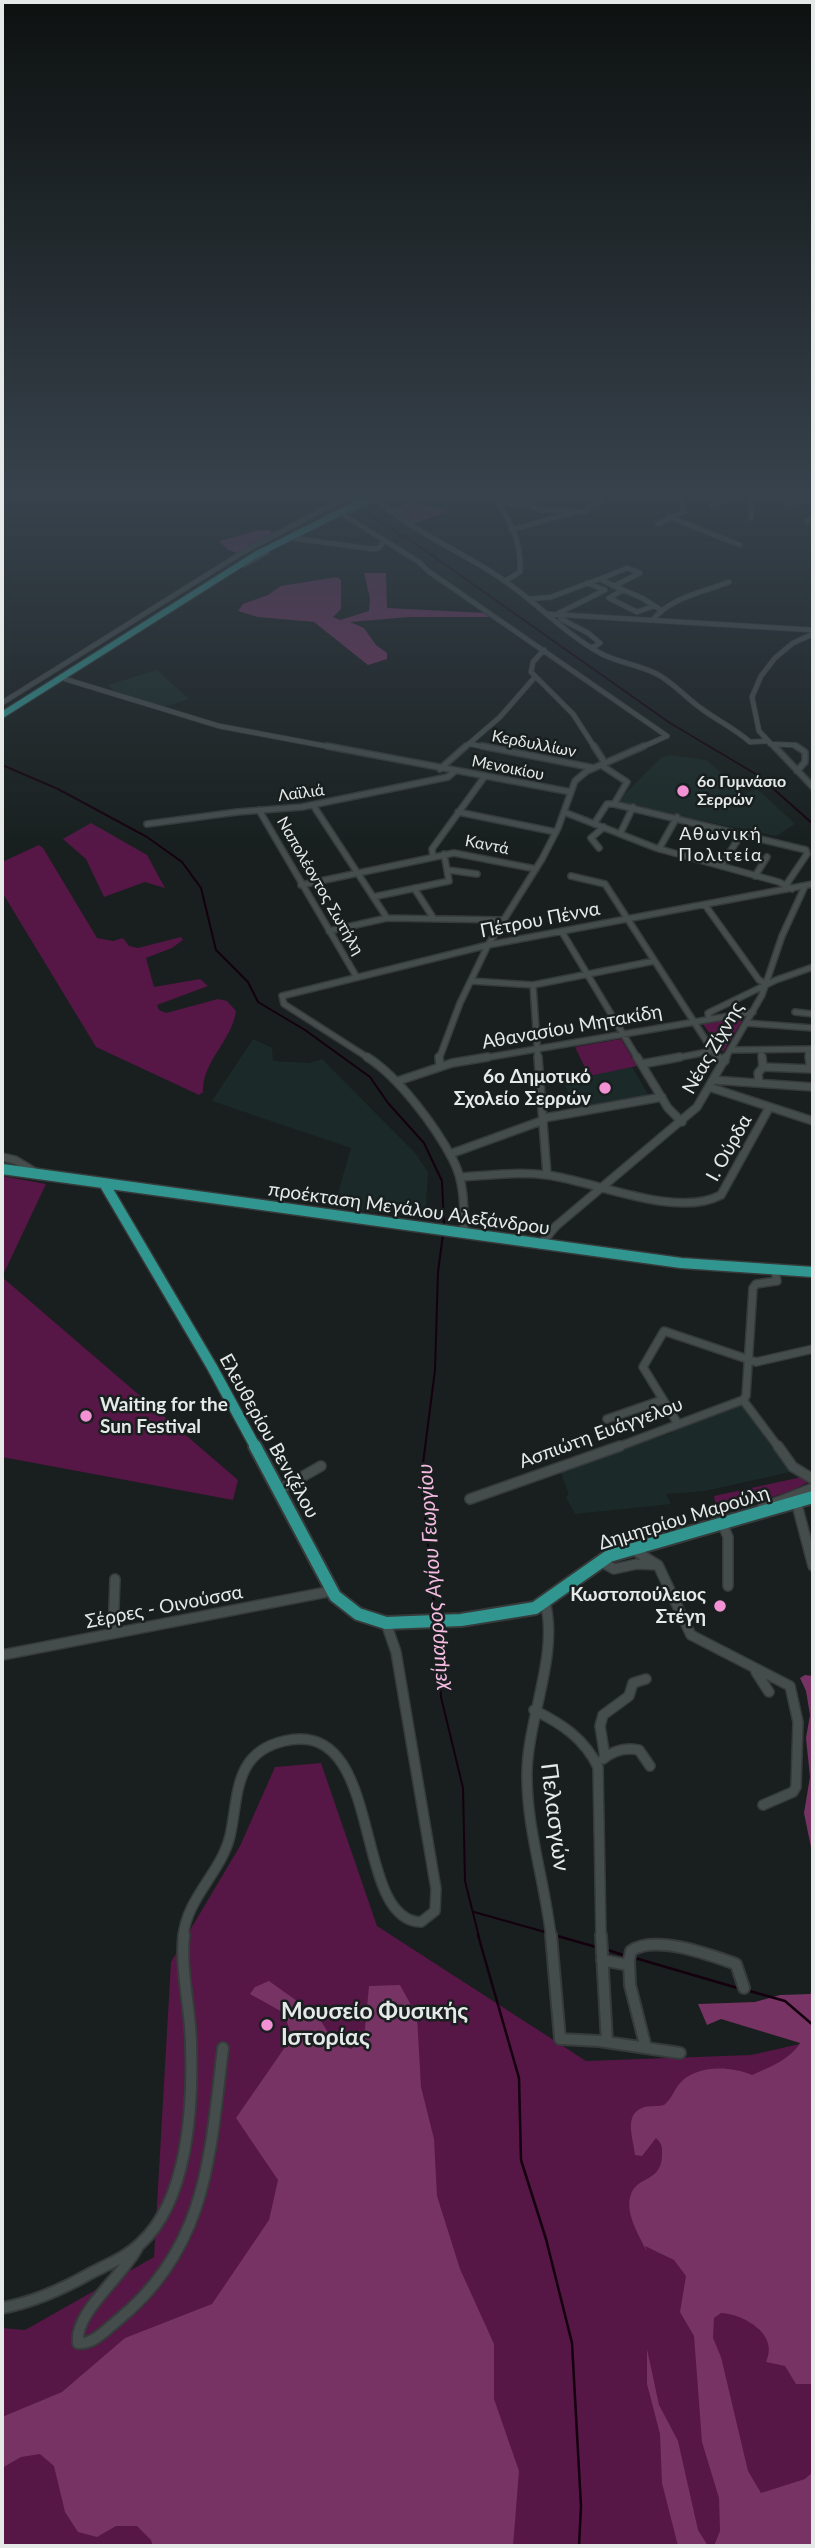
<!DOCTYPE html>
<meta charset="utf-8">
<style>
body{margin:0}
#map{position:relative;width:815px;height:2548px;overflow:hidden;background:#181f1e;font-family:Lato,sans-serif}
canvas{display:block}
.frame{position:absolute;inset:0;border:4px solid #e5eae9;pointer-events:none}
</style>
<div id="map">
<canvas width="815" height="2548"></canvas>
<div class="frame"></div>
</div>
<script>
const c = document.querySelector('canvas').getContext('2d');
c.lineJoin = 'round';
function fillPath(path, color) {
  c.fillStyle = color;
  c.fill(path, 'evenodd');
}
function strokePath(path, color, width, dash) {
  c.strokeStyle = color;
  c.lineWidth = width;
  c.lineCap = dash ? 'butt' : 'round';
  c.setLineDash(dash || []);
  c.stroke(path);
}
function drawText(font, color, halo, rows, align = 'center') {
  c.font = font + ' Lato,sans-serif';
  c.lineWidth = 5;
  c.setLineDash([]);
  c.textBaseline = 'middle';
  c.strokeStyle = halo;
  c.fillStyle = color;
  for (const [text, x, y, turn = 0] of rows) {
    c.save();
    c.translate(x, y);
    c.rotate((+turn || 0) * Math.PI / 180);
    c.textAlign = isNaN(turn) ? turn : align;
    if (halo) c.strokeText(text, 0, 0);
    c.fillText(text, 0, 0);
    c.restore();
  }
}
fillPath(new Path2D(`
 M157,670L189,699L161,708L114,691L108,685Z
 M669,755L706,760L736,785L740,796L757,789L795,824L776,836L616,803L661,758Z
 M253,1039L272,1048L273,1061L309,1063L322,1059L415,1153L428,1172L425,1219L334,1207L351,1148L212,1101Z
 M632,1067L649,1096L576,1108L562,1080Z
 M741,1405L790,1472L705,1491L666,1494L671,1504L575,1514L566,1497L569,1494L559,1469L672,1433L673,1430Z`), '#1b2a28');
fillPath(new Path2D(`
 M91,823L147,855L165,888L145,882L104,897L86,859L63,839Z
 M39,845L43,848L97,938L113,941L123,938L129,946L138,948L181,937L183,940L172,948L146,958L154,987L200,979L208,986L157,1005L159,1010L166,1013L218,999L227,1001L236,1011C232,1041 202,1061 203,1092L199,1095L96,1047L2,892V862Z
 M744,1018L723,1052L703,1024L742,1018Z
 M621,1039L637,1066L589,1076L575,1047Z
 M2,1176L46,1184L2,1277L238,1480L233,1500L2,1457Z
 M802,1477L809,1481C797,1492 730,1511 716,1507L714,1496Z
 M321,1763L377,1926L586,2061L751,2055L813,2041V2546H2V2328L25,2330L154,2257L171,1962L240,1846L275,1767Z`), '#561646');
fillPath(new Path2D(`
 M414,501C426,507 437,505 448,512L412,524L392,509Z
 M259,530H270L272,534L238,553L228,550L219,541Z
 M364,573H386L387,608L485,613L489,617H409L350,622L364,628L376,645L387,653V659L368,665L314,622L258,617L238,611L243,604L268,595L281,586L337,577L341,580V609L333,617L340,620L369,611L370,599Z
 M805,1675L813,1676V1857L804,1813L810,1777L806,1738L810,1715L806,1691L800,1678Z
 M269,1981L318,2016L335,2044L351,2049L364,2039L369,1986L400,1985L417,2016L421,2087L434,2139L437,2196L460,2269L494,2344V2399L519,2471L513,2546H153L151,2540L137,2526H116L97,2537L78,2532L65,2512L54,2466L40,2454L21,2457L2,2468V2417L62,2392L125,2338L212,2304L269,2220L278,2180L236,2118L292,2037L284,2013L250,1994L255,1987Z
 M813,1991V2384H796L785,2366L766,2362C768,2357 770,2350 768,2344C765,2327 737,2313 721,2313L714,2318L713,2338L721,2357L748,2471L761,2493L805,2479L813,2472V2542L811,2546H714L720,2531L719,2498L702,2442L694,2336L680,2312L686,2276L674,2260L645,2246L647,2252C639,2235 624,2212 631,2194C638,2175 663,2183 662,2152C662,2145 661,2143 656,2138L642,2156L635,2155C634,2141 623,2115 642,2108C648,2105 657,2107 664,2105C672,2099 674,2089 681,2082C698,2065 730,2066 752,2075C768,2068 791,2059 800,2043L721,2019L707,2025L698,2004L755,2002L780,1995L810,1994Z
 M647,2349L659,2405L678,2441L698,2530L708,2546H678L662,2483L660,2434L647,2384Z`), '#763363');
strokePath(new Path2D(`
 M358,508L423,549L670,723L759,776L813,824
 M2,765L58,789L147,837L182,862L201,888L216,950L248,982L258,1002L305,1030L370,1077L388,1103L424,1143L442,1181L444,1225
 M435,1614L421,1479L435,1370L438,1272L443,1234
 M436,1627L441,1697L463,1788L465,1881L479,1937
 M474,1912L545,1932
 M554,1935L559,1937`), '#14000e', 2);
strokePath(new Path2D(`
 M478,1935L519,2078L521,2160L546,2239L572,2343L581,2506L579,2546
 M554,1935L596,1947
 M608,1950L626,1956
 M635,1958L741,1989
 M746,1990L785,2001L813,2025`), '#14000e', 2.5);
const minorFar4 = new Path2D(`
 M376,499C413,532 461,551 502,579C536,602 564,633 600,653C613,661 639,665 655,673C672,681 686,698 702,709C718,721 734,728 750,742L768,741
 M751,499V518
 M803,499L813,504
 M785,502L791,504L803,499
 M498,503L527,504L540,510L585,512L589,506L602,501
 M498,503C512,523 522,547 520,572L505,581
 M712,505L725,499
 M350,511L375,499
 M342,514L419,562L428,571L667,736L640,748
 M669,517L740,545
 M807,521L813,518
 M658,524L683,512L682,499
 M511,530L571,513
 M292,538L372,549L379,548L384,541
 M244,565L267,552
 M627,568L640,573L614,586L600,579Z
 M587,583L605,590L559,613L561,619L588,633L600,643L592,648
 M614,586L642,598L661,610
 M623,590L609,598L637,612L654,606
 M529,599L551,597L602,578
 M548,614L813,630
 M653,620C669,598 704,592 729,582
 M544,650L533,662L531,672L573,714L595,748
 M65,679L219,726L336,748
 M2,703L245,551L343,499
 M470,744L491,748
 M770,744L794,745L799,748
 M464,748L500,717L535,677
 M775,748L759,731L752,697L761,676L775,658L793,643L813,634`);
const minorFar3 = new Path2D(`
 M327,746L571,792
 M482,746L594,768
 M594,746L605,763
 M774,746L813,787
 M796,746L805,752V762L797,771
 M601,765L627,782L614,804
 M440,769L466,746
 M614,804L806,850L807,854L786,885
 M313,805L387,918
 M259,810L356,976
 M458,812L556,832
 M564,812L656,848L779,882L792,889
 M147,824L237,812L302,807L448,777L455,771
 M594,824L607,804H614
 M620,834L633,807
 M599,848L591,838L604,827
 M659,849L677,817
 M433,856L432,849L485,776
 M721,866L742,833
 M448,870L477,874
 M571,876L605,884L718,1059
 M755,876L767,857
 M301,885L454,853L536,869
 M414,888L434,919
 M373,897L449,881L444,854
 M705,905L759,980L767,984
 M329,931L387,918L503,920
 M562,932L638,1059
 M471,981L533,985L654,961
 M533,985L538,1059
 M795,1012L813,1014
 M709,1019L708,1013L776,980L813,967
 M746,1023L813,1028
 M730,1050L813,1049
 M808,1050L809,1059
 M761,1051L762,1059
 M370,1059L284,1004L282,996L488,945L813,884
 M439,1059L460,1003L488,945L542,859L558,828L575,781L587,771L644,746
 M478,1059L753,1012
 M671,1059L712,1051
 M725,1059L762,995L782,936L805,886`);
const minorFar2 = new Path2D(`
 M367,1057C399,1077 436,1127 453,1160C465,1182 464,1210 464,1234
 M439,1057L440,1066
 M538,1057L547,1175
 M637,1057L668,1108L682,1122
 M717,1057L725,1061
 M809,1057L811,1069
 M642,1064L680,1057
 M763,1067L813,1069
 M713,1080L813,1087
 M398,1081L452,1063L488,1057
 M759,1083L758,1073L763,1067L762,1057
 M709,1087L813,1121
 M544,1118L662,1097
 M450,1154L544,1120
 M2,1157L15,1160L35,1172
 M460,1177C489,1176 518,1171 547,1175C595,1181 676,1219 721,1195L769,1108
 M540,1245L556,1226L697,1107L726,1057
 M775,1272L777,1281L756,1284L753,1288L746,1396L743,1400L779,1448
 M607,1419L662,1400
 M678,1424L643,1367L664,1331L756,1362L813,1349
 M615,1448L743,1400`);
const minorFar1 = new Path2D(`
 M778,1446L793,1467L813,1479
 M279,1490L321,1466
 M470,1499L620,1446
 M796,1501L813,1566
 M762,1508L813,1488
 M722,1523L728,1537V1586
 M632,1549L658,1565
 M600,1561L614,1569L637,1564L658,1565L691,1635L790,1686L798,1722L796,1787L793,1792L763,1805
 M545,1602C559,1654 528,1718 527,1772C526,1827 545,1882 551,1937
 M113,1633L115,1579
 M2,1655L332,1591
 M756,1672L769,1692
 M534,1710C562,1724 584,1738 598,1767L601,1937
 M605,1757L600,1726L603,1715L629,1696L633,1683L646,1679
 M603,1759C614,1750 625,1747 639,1750L650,1766
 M183,1937C187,1897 221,1873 230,1836C239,1796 233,1753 284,1741C386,1716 351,1921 421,1922L435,1911L436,1889L396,1652L386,1623`);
const minor = new Path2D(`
 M551,1935L560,2039L599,2041L680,2053
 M601,1935L607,2042
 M602,1960L628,1965
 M646,2048L630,1985L629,1960L631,1951C655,1934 710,1955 736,1964L744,1988
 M138,2246C125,2275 74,2312 78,2343C93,2345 107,2329 118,2320C208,2247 210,2154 223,2048
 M2,2308C34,2302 63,2289 91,2273C108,2264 127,2257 141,2243C188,2200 193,2106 191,2046C191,2009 180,1972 184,1935`);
const majorFar2 = new Path2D(`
 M2,715L257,554L367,499`);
const majorFar1 = new Path2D(`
 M2,1169L681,1263L813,1272
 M105,1185L212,1367L256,1448`);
const major = new Path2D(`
 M255,1446L335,1596L358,1614L386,1623L461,1620L535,1608L609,1556L813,1497`);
strokePath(minorFar4, '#363a3a', 6);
strokePath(minorFar3, '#363a3a', 8);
strokePath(minorFar2, '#363a3a', 10);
strokePath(minorFar1, '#363a3a', 12);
strokePath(minor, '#363a3a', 14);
strokePath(majorFar2, '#363a3a', 8);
strokePath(majorFar1, '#363a3a', 13);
strokePath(major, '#363a3a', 16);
strokePath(minorFar4, '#454d4c', 4.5);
strokePath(minorFar3, '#454d4c', 5);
strokePath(minorFar2, '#454d4c', 7);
strokePath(minorFar1, '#454d4c', 9);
strokePath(minor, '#454d4c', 10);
strokePath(majorFar2, '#319690', 6);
strokePath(majorFar1, '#319690', 10);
strokePath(major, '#319690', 12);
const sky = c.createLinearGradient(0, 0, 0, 856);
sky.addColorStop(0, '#0d1110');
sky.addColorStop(0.58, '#37424c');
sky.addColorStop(1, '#37424c00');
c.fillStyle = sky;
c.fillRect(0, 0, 815, 856);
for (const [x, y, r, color] of [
 [683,791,7,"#f391d5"],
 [605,1088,7,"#f391d5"],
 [86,1416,7,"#f391d5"],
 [720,1606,7,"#f391d5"],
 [267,2025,7,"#f391d5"]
]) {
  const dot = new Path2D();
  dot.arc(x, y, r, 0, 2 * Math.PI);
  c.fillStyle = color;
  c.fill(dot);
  strokePath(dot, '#181f1e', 2.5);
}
drawText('16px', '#e5eae9', '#181f1e', [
 ["Κερδυλλίων",534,744,11],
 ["Μενοικίου",508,768,11],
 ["Λαϊλιά",301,793,-8],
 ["Καντά",487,845,11],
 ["Ναπολέοντος Σωτήλη",320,886,60]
]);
drawText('bold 16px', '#e5eae9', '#181f1e', [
 ["6ο Γυμνάσιο",697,782],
 ["Σερρών",697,800]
], 'left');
c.letterSpacing = '2px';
drawText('18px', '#e5eae9', '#181f1e', [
 ["Αθωνική",721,834],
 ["Πολιτεία",721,855]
]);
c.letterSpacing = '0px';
drawText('19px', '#e5eae9', '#181f1e', [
 ["Πέτρου Πέννα",540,920,-11],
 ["Αθανασίου Μητακίδη",572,1027,-10],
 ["Νέας Ζίχνης",713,1048,-60],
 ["Ι. Ούρδα",729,1148,-61],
 ["προέκταση Μεγάλου Αλεξάνδρου",409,1209,8],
 ["Ασπιώτη Ευάγγελου",601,1433,-20],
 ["Ελευθερίου Βενιζέλου",269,1436,61],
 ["Δημητρίου Μαρούλη",684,1518,-17],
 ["Σέρρες - Οινούσσα",164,1607,-11]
]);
drawText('bold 19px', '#e5eae9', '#181f1e', [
 ["6ο Δημοτικό",591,1077],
 ["Σχολείο Σερρών",591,1099],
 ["Waiting for the",100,1405,"left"],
 ["Sun Festival",100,1427,"left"],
 ["Κωστοπούλειος",706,1595],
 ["Στέγη",706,1617]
], 'right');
drawText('italic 21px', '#f6bbe2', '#181f1e', [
 ["χείμαρρος Αγίου Γεωργίου",433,1577,-94]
]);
drawText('23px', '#e5eae9', '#181f1e', [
 ["Πελασγών",555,1817,83]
]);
drawText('bold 23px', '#e5eae9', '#181f1e', [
 ["Μουσείο Φυσικής",281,2012],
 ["Ιστορίας",281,2038]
], 'left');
</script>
